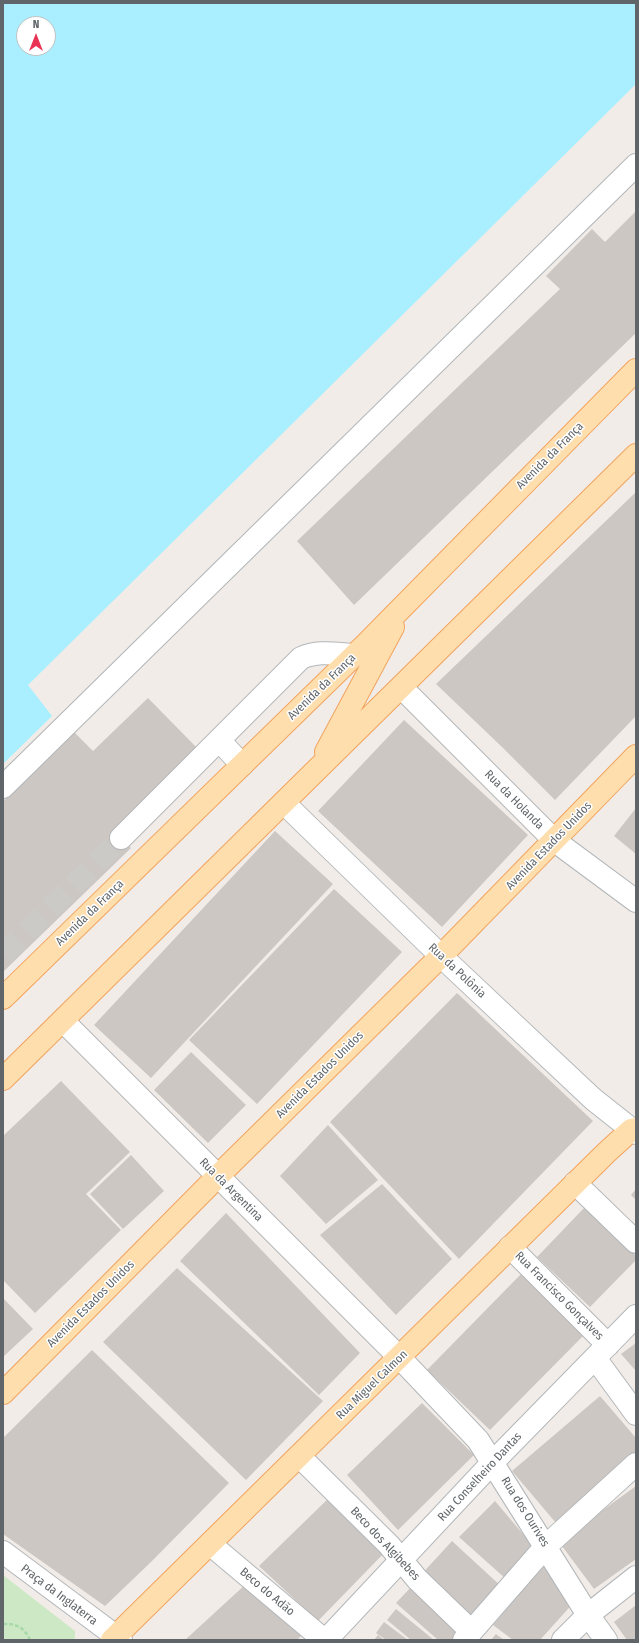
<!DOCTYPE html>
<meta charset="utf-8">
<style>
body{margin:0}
#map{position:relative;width:639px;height:1643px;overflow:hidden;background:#f1ece7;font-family:"Fira Sans Condensed",sans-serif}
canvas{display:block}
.frame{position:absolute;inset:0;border:4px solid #5f6568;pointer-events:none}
.north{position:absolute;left:16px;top:16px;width:40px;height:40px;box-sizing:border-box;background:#fff;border:1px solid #bfc1c3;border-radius:50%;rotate:0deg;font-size:11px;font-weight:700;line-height:16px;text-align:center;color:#5f6568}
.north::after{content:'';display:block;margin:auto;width:14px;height:18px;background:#ea3454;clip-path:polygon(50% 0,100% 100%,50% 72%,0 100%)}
</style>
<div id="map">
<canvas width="639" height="1643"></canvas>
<div class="frame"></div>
<div class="north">N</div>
</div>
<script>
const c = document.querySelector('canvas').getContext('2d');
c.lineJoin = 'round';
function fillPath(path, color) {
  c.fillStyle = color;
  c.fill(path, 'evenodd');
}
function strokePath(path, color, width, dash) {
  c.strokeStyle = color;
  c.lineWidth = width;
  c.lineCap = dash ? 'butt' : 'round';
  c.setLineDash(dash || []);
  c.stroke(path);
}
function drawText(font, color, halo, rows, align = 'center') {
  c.font = font + ' "Fira Sans Condensed",sans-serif';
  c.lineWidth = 3;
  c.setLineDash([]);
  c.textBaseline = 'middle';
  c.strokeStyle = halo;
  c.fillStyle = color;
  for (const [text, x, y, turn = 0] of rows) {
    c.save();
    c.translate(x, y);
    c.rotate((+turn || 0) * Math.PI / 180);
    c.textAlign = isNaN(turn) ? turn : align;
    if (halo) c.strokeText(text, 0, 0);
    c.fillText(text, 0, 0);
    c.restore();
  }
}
fillPath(new Path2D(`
 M3,1575L75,1631V1638L73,1640H3Z`), '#cde8c4');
fillPath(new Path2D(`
 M3,3H636V84L28,685L52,716L3,764ZM24,24H48V48H24Z`), '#a9efff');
fillPath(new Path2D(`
 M636,211V333L354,605L297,541L560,289L546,276L592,229L605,242Z
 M636,492V716L555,800L502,747L436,684Z
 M148,698L202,753L118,835L131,848L3,972V801L74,732L93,751Z
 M404,720L528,835L442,927L318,811Z
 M636,808V854L614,836Z
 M275,831L333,884L151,1078L94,1025Z
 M334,889L402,952L257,1104L189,1040Z
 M457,993L593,1121L459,1259L330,1122Z
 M191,1052L246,1105L208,1143L154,1090Z
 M61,1081L130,1152L86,1194L121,1230L35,1313L3,1280V1136Z
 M328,1125L378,1180L326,1224L280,1176Z
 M131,1155L164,1191L123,1229L90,1194Z
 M382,1184L452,1259L396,1315L320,1235Z
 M636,1189V1200L631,1195Z
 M585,1207L636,1256V1260L590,1307L537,1257Z
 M226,1213L360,1353L319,1395L180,1261Z
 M177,1268L323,1401L246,1480L103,1342Z
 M523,1272L586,1333L490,1430L427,1370Z
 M3,1298L33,1329L3,1357Z
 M636,1343V1371L621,1354Z
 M92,1350L229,1483L151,1562L105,1606L3,1534V1438Z
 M600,1396L636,1438V1455L556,1523L512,1471Z
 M422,1403L474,1455L398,1530L347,1475Z
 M636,1486V1559L594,1589L559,1542Z
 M334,1493L388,1549L318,1621L259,1566Z
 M495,1501L539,1553L506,1579L459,1537Z
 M452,1541L503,1588L471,1623L419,1577Z
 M544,1563L576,1600L540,1640H513L493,1625Z
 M246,1584L305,1632L297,1640H185Z
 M413,1585L465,1630L456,1640H438L396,1603Z
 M636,1605V1640H627L614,1622Z
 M396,1609L434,1640H411L387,1620Z
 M384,1622L408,1640H386L376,1633Z
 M496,1634L504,1640H491Z
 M378,1635L384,1640H374Z`), '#ccc7c3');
strokePath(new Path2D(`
 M3,955L121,838`), '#cccac7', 22, [22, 11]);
const minor = new Path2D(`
 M402,688L555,841L636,901
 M219,740L242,765
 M3,787L636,165
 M284,803L441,956L593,1099L636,1133
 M121,838L301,658C318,650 336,654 355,655
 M63,1021L400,1358L478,1440L588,1615L606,1640
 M575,1183L636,1242
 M510,1247L608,1345
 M595,1358L636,1414
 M299,1456L389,1545L417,1579L471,1631
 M210,1544L324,1640
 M3,1552L121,1640
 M326,1640L493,1462L636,1316
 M464,1640L546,1546L636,1464
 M563,1640L588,1615L636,1577`);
const major = new Path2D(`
 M326,752L393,627
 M3,998L367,643L636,370
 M3,1079L636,455
 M3,1393L218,1176L441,956L636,756
 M112,1640L607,1152L631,1130L636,1129`);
strokePath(minor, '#b3b7ba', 24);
strokePath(major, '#f2a45f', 24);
strokePath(new Path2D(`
 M3,1624C16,1623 25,1628 30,1640`), '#a7daa8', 2.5, [4, 2]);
strokePath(minor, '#fff', 22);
strokePath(major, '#ffdeae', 22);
drawText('12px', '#5f6568', '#fff', [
 ["Avenida da França",550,456,-45],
 ["Avenida da França",322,687,-44],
 ["Rua da Holanda",514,800,45],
 ["Avenida Estados Unidos",549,846,-46],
 ["Avenida da França",90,913,-44],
 ["Rua da Polônia",457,971,43],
 ["Avenida Estados Unidos",320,1075,-45],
 ["Rua da Argentina",231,1190,45],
 ["Rua Francisco Gonçalves",559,1296,45],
 ["Avenida Estados Unidos",91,1304,-45],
 ["Rua Miguel Calmon",372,1385,-44],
 ["Rua Conselheiro Dantas",480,1477,-47],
 ["Rua dos Ourives",525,1512,58],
 ["Beco dos Algibebes",385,1544,47],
 ["Beco do Adão",267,1592,40],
 ["Praça da Inglaterra",59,1595,37]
]);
</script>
